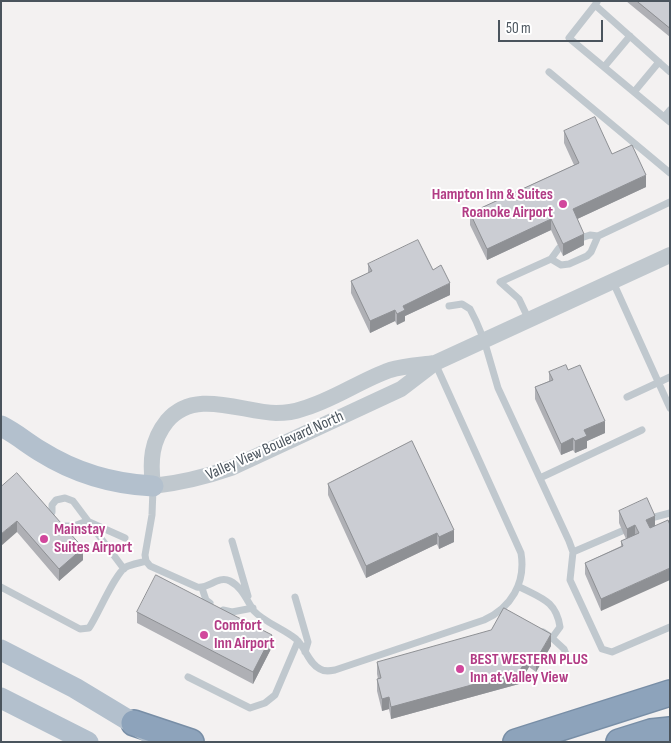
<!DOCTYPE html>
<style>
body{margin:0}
#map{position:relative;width:671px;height:743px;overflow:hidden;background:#f3f1f1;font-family:"Sofia Sans Condensed",sans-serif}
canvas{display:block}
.frame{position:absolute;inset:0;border:2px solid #4a545d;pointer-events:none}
.scale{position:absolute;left:498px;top:20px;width:105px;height:22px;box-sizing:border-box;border:2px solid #4a545d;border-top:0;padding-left:6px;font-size:15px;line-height:18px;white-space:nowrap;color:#4a545d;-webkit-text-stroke:4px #fff;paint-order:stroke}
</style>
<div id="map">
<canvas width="671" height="743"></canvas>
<div class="frame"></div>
<div class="scale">50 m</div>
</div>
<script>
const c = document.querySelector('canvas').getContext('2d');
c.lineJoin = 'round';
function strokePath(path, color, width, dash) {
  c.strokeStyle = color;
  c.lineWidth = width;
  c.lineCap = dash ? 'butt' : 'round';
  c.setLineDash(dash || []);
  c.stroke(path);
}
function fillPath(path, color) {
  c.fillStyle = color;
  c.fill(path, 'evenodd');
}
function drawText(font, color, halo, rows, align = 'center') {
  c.font = font + ' "Sofia Sans Condensed",sans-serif';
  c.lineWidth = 4;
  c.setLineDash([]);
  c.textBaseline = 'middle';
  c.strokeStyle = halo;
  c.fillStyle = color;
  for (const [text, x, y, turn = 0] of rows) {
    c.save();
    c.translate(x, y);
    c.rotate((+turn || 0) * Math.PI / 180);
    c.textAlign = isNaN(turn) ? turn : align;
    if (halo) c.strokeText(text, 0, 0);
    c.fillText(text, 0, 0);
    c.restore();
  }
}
const motorway = new Path2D(`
 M134,723L191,742
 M516,742L670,693
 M619,742L651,732L670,730`);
strokePath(motorway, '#788ea6', 28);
strokePath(new Path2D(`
 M597,2L595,5L670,72
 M595,5L569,38L670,122
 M604,67L630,36
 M549,72L670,173
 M634,92L659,62
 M664,117L670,110
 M581,238L590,235L598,236L670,202
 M551,259L561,265L569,264L587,256L591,252L598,236
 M613,282L670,408
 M449,306L462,304L470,309L476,321L484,340L498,388L569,541L573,552L570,580L602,649L612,652L670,627
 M529,320L519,299L500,282L551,259L559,248
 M627,397L670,377
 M540,478L642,430
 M153,489L152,515L145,555L146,561L150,566L197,587C209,589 218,575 230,581C242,587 247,601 254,611C264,622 284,629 296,639C306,648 308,663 320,669C325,672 330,671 335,670L484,620C511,608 526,583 521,553L435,363
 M52,512V505L56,500L65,498L73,501L124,569
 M651,518L670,513
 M63,526H74L87,521L125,538
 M232,541L248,596
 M573,552L622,531
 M518,586C540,598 556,600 560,627L552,638L543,632
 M1,587L80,629L89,628C98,615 115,573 126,567C132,564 140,563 146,561
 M202,588L206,600L210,603
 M295,597L308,642L305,652
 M223,610L232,612L253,608
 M552,638L564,649L569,661
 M188,677L250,708L265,703L275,695L298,641`), '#c0c8ce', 7);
strokePath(new Path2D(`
 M435,363C421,365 404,366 390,370C361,380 332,401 302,409C294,412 285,413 276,413C241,412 195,388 167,421C151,441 150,461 153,486C180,483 205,477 231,468L401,389L435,363L670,255`), '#c0c8ce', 16);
strokePath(new Path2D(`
 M1,426C15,433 27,443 40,451C75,473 111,484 153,486
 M1,650L75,688L148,732
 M1,698L88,742`), '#b3c0cd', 21);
strokePath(motorway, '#8da3bb', 25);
fillPath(new Path2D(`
 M626,1H670V37Z
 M564,131L612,154L646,187L577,219L584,245L563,256L551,230L487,260L470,225V213L574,165L564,143Z
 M368,264L433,270L450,295L405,316V321L397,325L395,321L370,333L351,293V281L368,273Z
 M568,370L605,433L587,441V448L575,453L573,450L561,455L535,399V387L549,381V372Z
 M412,441L454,542L439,549L437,544L366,578L328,495V484Z
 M1,487L83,560L59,581L17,532Z
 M619,511L655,516L601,611L585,574V563L621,546V541L626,539L619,523Z
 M137,612L272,647L253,684L137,623Z
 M551,646L536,672L529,667L519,684L391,719L389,709L382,711L377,691V679H378L377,674V662Z`), '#afb0b5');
fillPath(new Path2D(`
 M646,175V187L573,221V209Z
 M551,219V230L487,260V249Z
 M584,234V245L563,256V244Z
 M450,283V295L405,316V321L397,325V314L403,306Z
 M395,310V321L370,333V321Z
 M605,421V433L587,441V448L575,453V441L584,430Z
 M573,438V450L561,455V444Z
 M655,516V528L646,532V520Z
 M17,521V532L1,546V534Z
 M635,525V537L627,540V529Z
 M454,530V542L439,549V537Z
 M437,533V544L366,578V566Z
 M83,548V560L59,581V569Z
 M670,568V580L601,611V599Z
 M551,634V646L536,672V660Z
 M272,635V647L253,684V672Z
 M529,655V667L519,684L391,719V707Z
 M389,697V709L382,711V699Z`), '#8e9094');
const building = new Path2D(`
 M637,1H670V28Z
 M595,117L612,154L632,145L646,175L573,209L584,234L563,244L551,219L487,249L470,213L579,163L564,131Z
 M418,240L433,270L441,265L450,283L403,306L405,310L397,314L395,310L370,321L351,281L372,271L368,264Z
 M566,365L568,370L580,365L605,421L584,430L587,436L575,441L573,438L561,444L535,387L553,380L549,372Z
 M412,441L454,530L439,537L437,533L366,566L328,484Z
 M17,473L83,548L59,569L17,521L1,534V487Z
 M647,498L655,516L646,520L650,528L668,520L670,525V568L601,599L585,563L623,546L621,541L639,533L635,525L627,529L619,511Z
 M156,575L272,635L253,672L137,612Z
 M504,608L551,634L536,660L529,655L519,672L391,707L389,697L382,699L377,679L381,678L377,662L491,630Z`);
fillPath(building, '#cbcdd3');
strokePath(building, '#8e9094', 1);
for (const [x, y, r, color] of [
 [563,204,5,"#d1479c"],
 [44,539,5,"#d1479c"],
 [204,635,5,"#d1479c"],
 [460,669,5,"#d1479c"]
]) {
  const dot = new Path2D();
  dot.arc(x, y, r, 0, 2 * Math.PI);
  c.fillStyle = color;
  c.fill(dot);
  strokePath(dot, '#fff', 2);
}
drawText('bold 16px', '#b23c85', '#fff', [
 ["Hampton Inn & Suites",553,195,"right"],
 ["Roanoke Airport",553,213,"right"],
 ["Mainstay",54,530],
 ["Suites Airport",54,548],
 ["Comfort",214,626],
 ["Inn Airport",214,644],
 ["BEST WESTERN PLUS",470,660],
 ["Inn at Valley View",470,678]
], 'left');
drawText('16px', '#4a545d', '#fff', [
 ["Valley View Boulevard North",275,446,-24]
]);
</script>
